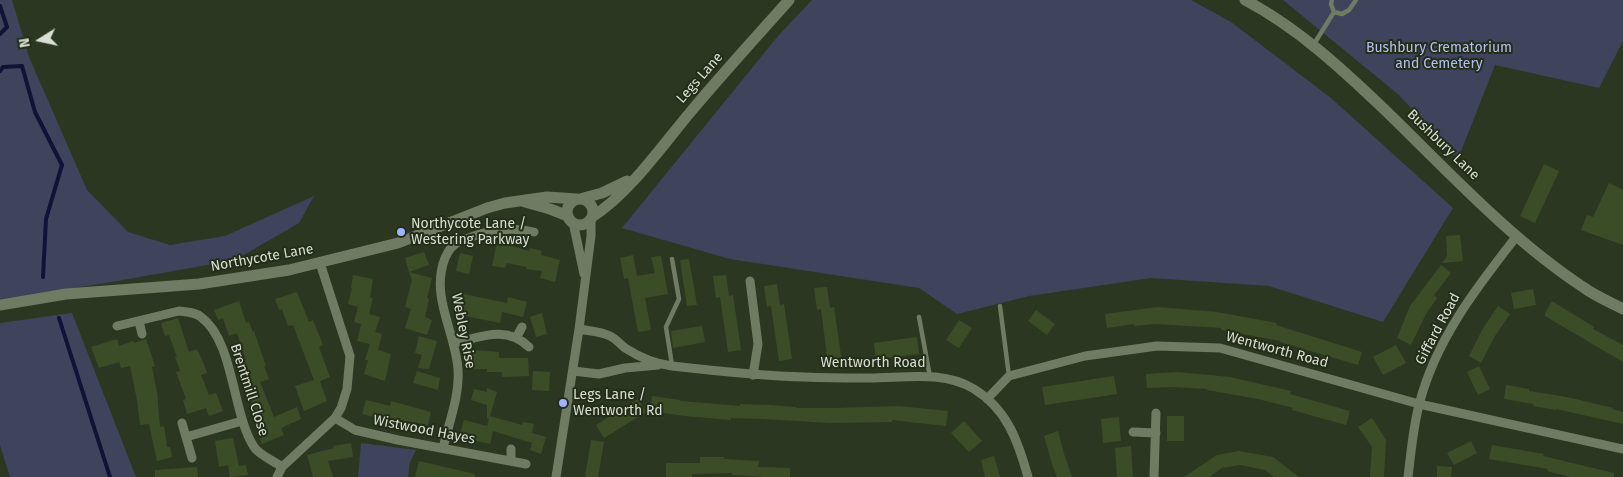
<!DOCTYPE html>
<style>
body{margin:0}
#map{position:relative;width:1623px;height:477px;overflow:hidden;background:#2c3722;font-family:"Fira Sans",sans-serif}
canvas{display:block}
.north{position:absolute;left:15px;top:15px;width:50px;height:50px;-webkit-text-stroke:4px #232d18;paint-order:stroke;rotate:260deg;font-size:14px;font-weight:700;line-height:20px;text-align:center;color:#d8dfd2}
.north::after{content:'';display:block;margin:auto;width:18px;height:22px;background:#d8dfd2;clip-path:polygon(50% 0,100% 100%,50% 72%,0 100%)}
</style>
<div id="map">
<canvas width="1623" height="477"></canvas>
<div class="north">N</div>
</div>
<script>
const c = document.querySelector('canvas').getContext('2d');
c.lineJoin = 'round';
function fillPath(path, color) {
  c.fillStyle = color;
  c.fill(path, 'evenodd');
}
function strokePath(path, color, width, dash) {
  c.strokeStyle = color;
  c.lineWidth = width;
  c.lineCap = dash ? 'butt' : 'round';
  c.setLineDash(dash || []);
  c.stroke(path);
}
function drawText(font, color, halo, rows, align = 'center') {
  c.font = font + ' "Fira Sans",sans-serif';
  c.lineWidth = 4;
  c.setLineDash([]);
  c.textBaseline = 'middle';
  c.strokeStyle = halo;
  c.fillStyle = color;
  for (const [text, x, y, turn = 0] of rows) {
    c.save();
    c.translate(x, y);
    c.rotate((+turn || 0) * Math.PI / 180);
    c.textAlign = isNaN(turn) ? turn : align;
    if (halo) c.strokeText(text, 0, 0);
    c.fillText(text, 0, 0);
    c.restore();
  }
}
fillPath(new Path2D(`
 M0,0H12L29,57L87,190L128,232L170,245L225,236L314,196L299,223L235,260L106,283L0,299Z
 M812,0H1191L1231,22L1331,98L1453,208L1383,322L1269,286L1151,278L1029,296L957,314L919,288L730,259L622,228L778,36Z
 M1283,0H1623V41L1599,88L1495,65L1458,159L1399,95Z
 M72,313L136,477H10L0,445V323Z
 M361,443L416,450L410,462L408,477H358Z`), '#3d445c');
strokePath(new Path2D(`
 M0,6L7,27L0,34
 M0,71L3,67L22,66L35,112L62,165L46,219L43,277
 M59,318L110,477`), '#0e1435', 4);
fillPath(new Path2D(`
 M1544,164L1559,171L1535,223L1520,216Z
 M1609,183L1623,190V245L1581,230L1587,215L1593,217Z
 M1460,235L1463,261L1442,263L1447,256L1446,236Z
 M497,242L529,251L530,248L542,251L541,255L560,260L555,282L540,278L542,271L526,269V267L507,263L505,268L492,266Z
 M424,252L429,265L409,272L405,258Z
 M460,253L473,256L469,274L456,271Z
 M633,255L637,276L655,273L651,257L661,256L668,294L645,298L651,330L638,332L628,278L624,279L620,258Z
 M689,259L697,305L687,306L680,260Z
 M1441,265L1451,273L1434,295L1437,298L1426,314L1411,345L1397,338L1410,306Z
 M409,272L432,278L427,298L429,299L425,317L432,320L427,335L405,328L411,309L405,307L412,280Z
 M353,275L373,279L370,298H373L369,314L380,317L375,332L382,334L378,350L391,354L385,381L364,374L368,360H365L370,344L357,341L361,324L354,322L358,307L348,304L352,288H351Z
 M726,275L729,296L733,295L741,350L728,352L720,297L716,298L713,276Z
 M777,284L780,305L784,304L792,359L779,361L771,306L767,307L764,286Z
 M827,287L830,308L834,307L842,362L828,364L821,309L817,310L814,288Z
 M1533,289L1536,305L1514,309L1511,293Z
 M297,292L309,322L313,320L323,345L319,347L330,377L320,381L327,401L304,411L295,386L314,380L293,325L288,326L282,309L279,310L275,299Z
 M459,293L507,303L508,297L527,302L523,317L502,312L500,323L455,314Z
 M239,301L246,323L249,322L253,332L254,331L266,366H264L269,379L260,382L274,417L297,407L301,419L281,428L284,435L262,444L256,429L262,427L247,392L252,389L242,362L246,360L241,346L237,333L229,336L223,318L218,320L214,310Z
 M1552,301L1594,327L1593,329L1623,345V362L1545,316V313Z
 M1498,306L1510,314L1495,336L1481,363L1469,356L1482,330Z
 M1157,307L1217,312L1277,323L1276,325L1362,352L1358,365L1280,342L1281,341L1221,330V328L1155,324L1134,326V324L1107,328L1105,314Z
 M1036,310L1055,324L1047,335L1028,321Z
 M542,313L547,334L536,337L530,317Z
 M178,318L189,352L197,349L203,362L207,373L201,375L209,395L216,393L223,411L209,416L206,408L187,414L183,400L186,399L176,372L180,371L175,357H177L169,335L165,336L161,323Z
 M959,320L972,328L959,348L946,340Z
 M702,326L705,342L673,348L671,331Z
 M419,336L437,341L429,369L418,368L422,355L415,353Z
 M917,337L919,354L876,359L874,343Z
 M117,339L119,346L133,341L134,343L146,339L155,366L152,367L157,392L160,427L164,426L167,447H170L172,457L157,461L149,424L140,425L137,400L130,366L121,368L119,362L99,368L91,347Z
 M1396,345L1406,363L1383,375L1373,357Z
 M473,350L499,352V358H528L529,376L502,377V372H487V369H473Z
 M1479,366L1490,389L1478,395L1467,372Z
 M417,371L440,378L438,390L413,383Z
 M533,371L550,372L549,391L532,390Z
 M1177,372L1230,377L1291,391L1290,394L1350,411L1346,425L1292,410L1293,408L1258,399L1207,390V389L1173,387L1147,388L1146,374Z
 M1114,376L1117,394L1045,405L1042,387Z
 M1506,385L1529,389V391L1567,397L1613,408L1612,409L1623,412V424L1556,409V410L1533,406V404L1504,399Z
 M487,388L497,392L490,416L522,425L523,422L534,424L532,433L546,437L541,454L530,450L532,443L493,431L490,444L459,437L464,420L487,426L489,419L487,418V405L471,400L474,389L487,392Z
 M652,396L680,400V401L740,406V404L771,405L796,407V408H837L898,406L948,411L946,426L892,420V422L830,423L763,419L731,418V420L685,416L650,411Z
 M638,399L646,412L604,438L596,425Z
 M366,400L390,406L391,401L431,412L428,425L407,421L406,422L379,415L378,418L362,414Z
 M1167,416H1184V441H1167Z
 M1119,417L1121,441L1103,443L1101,419Z
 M1372,418L1386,440L1384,477H1370L1372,447L1358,427Z
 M964,421L982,441L969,452L951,433Z
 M1058,431L1064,454L1072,477H1057L1053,467L1044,436Z
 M233,438L239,466L246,465L248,475L230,477L228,465L219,467L215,441Z
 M591,440L604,442L598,477H585Z
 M1471,441L1477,453L1454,465L1447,453Z
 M351,443L353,457L328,461L333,477H313L307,455L334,448L333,446Z
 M1492,445L1544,454L1543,456L1614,473V477H1570L1547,471L1548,469L1489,459Z
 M1131,446L1133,477H1117L1115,448Z
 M1239,451L1273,457L1299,477H1274L1265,470L1240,465L1222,468L1209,477H1184L1217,455Z
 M994,456L1000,477H985L981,460Z
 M700,457H724V459L759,461L758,467L790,468V477H764L732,475V473L692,474V477H666V463H700Z
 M419,461L475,474V477H415Z
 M1437,466L1452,467L1451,477H1437Z
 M197,467L198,477H155V470Z`), '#3b4d27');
strokePath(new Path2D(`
 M1334,12L1342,14L1349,10L1356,0
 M1314,44L1334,12L1331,4L1332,0
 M1000,306L1009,376
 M919,317L930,377
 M672,365L666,327L679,299L672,259`), '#6f7b63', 4.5);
strokePath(new Path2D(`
 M573,222L584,274
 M750,281L758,344L753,375
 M139,321L142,334
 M117,326L179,311C187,312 195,312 201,317C234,341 232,413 254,447C259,455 274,461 282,467
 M579,329C589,331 600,331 610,336C616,339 620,344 625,348C639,357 656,364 672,366C716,371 760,376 805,377C826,378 848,378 869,378C904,378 943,370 974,389C1007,409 1018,441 1028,477
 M516,338L522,327
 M454,343C481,337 506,325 529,347
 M573,371L599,374L625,368L658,365
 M987,399L1009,376L1085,356L1157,346L1220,348L1419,404L1623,449
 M335,418L355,430L398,440L526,464
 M182,423L192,458
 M1133,432L1156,433
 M186,437L242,421
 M443,448C449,422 460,395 458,369C455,331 430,296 445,258C448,251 453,244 460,241C464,239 470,238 474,236C494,229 514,227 534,232
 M511,461V449
 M277,477L282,467L335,418L341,408L347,389L350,356L320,263
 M556,477L579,329L591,236V220
 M1154,477L1156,413
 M1408,477C1411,453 1413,428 1419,405C1435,341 1476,288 1516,237`), '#6f7b63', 9);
strokePath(new Path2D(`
 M1245,0C1298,28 1342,69 1385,110C1448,171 1509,238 1583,287C1595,296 1610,302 1623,309
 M580,199L602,193L627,181
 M567 212a13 13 0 1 1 26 0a13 13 0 1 1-26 0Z
 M525,202L550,209L568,216
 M592,217C630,193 664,143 693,109C724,72 757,36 789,0
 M0,305L66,294L199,284L289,270L398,243L487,208L505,203L547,197L577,199`), '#6f7b63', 11);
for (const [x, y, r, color] of [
 [401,232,5,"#a0b3fd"],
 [563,403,5,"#a0b3fd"]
]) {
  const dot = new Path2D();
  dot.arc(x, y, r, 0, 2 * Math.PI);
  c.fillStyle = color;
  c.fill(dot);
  strokePath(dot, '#232d18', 2);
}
drawText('14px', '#b1c0f4', '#232d18', [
 ["Bushbury Crematorium",1439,48],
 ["and Cemetery",1439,64]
]);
drawText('14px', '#d8dfd2', '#232d18', [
 ["Legs Lane",700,78,-49],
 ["Bushbury Lane",1443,145,44],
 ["Northycote Lane",262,258,-10],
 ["Giffard Road",1438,329,-62],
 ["Webley Rise",463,331,79],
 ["Wentworth Road",1277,350,15],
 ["Wentworth Road",873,363],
 ["Brentmill Close",249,390,72],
 ["Wistwood Hayes",424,430,11]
]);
drawText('14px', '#d8dfd2', '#232d18', [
 ["Northycote Lane /",411,224],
 ["Westering Parkway",411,240],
 ["Legs Lane /",573,395],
 ["Wentworth Rd",573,411]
], 'left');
</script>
